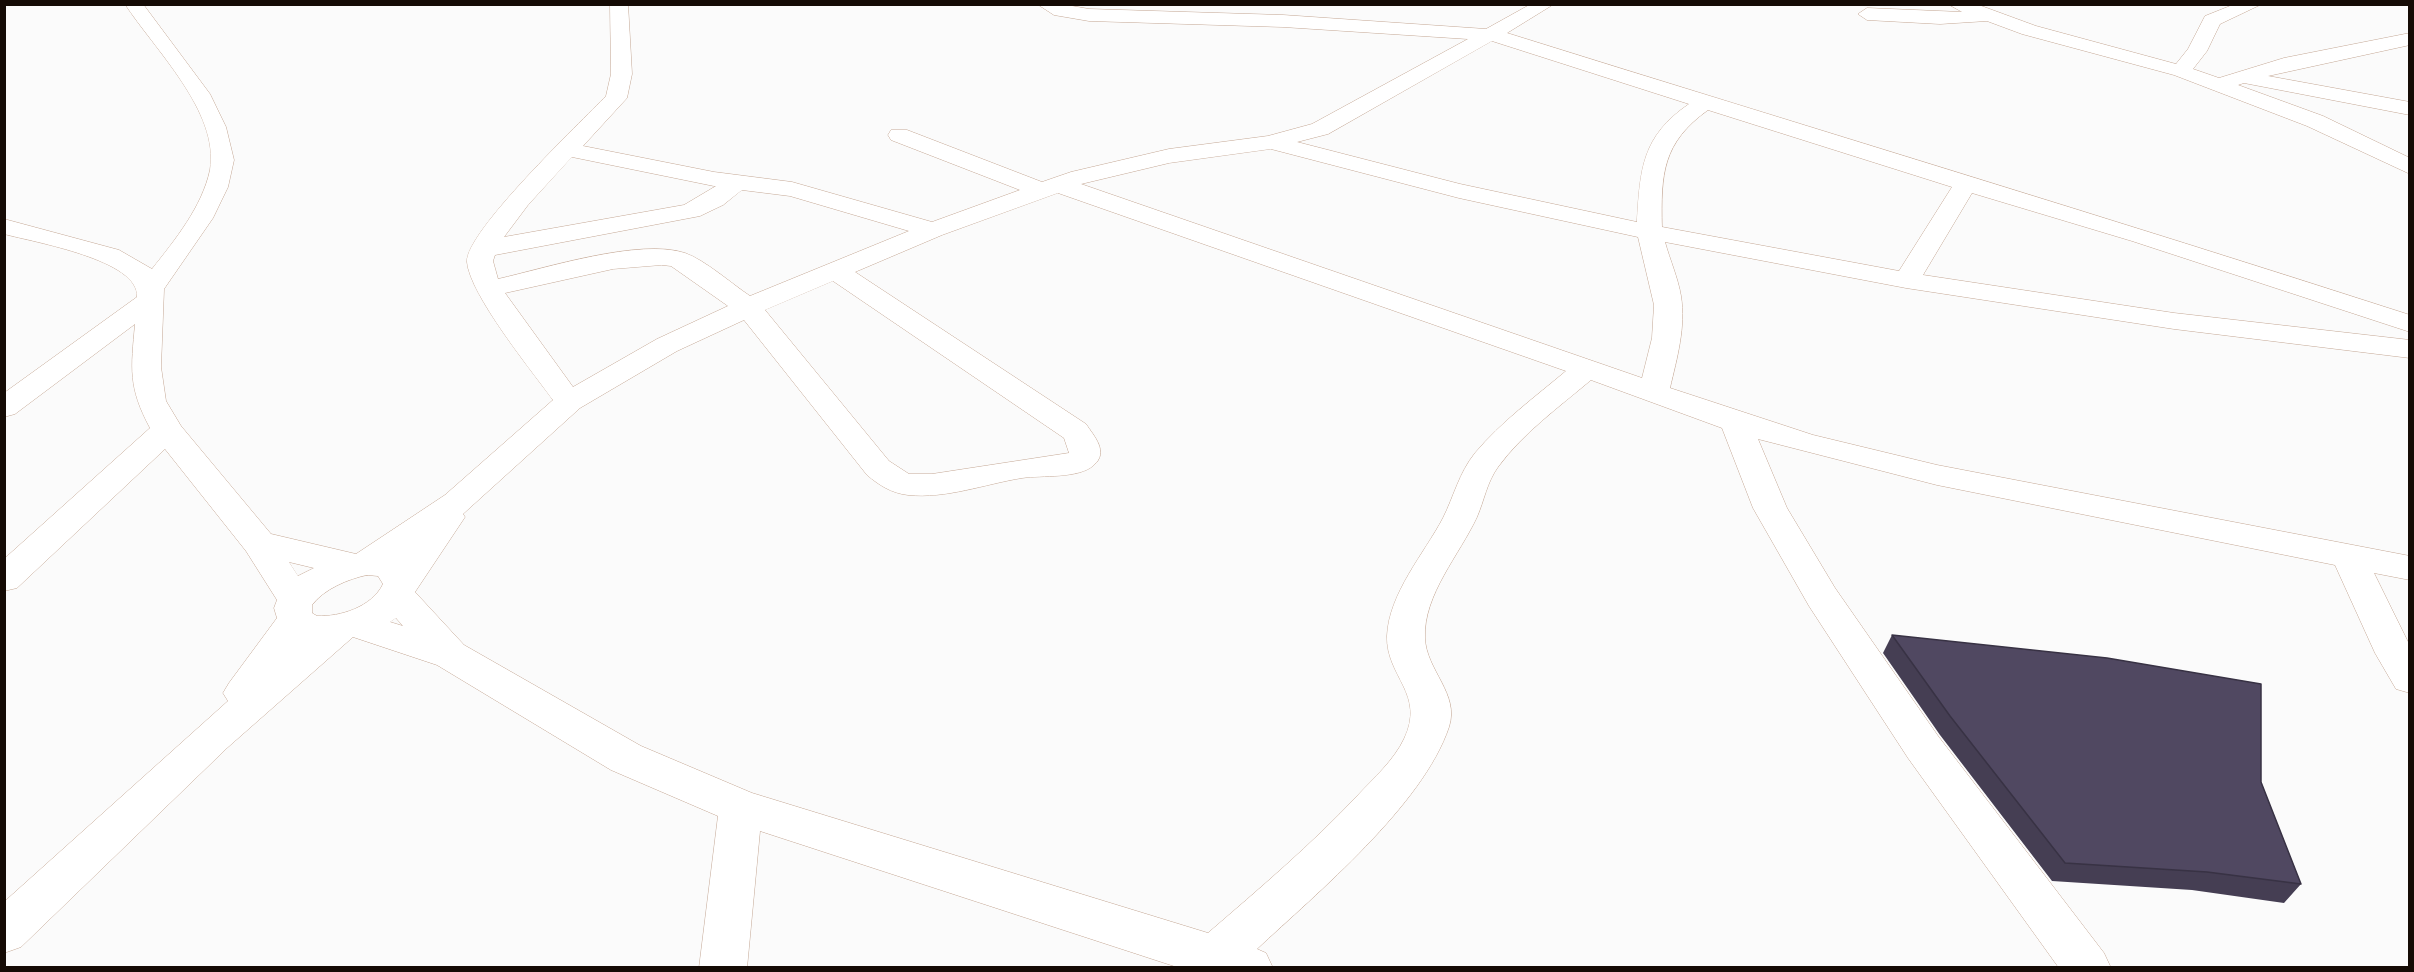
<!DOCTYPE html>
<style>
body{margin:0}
#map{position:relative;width:2414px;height:972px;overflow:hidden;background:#fbfbfb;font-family:"Varela Round",sans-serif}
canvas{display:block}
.frame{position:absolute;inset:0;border:6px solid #150b05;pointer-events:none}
</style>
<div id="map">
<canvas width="2414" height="972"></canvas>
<div class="frame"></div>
</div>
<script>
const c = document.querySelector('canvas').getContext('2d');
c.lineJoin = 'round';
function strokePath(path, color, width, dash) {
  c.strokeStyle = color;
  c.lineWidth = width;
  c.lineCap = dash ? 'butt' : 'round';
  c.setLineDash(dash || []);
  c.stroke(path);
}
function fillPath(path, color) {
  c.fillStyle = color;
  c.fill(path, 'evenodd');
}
const minor = new Path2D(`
 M125,4H143L210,94L226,127L234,160L228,187L213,218L164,289L161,367L166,401L181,426L271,534L356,554L445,495L553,400C532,371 470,295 467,262C465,232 581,122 606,96L611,74L610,4H628L632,74L627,98L583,146L714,172L792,182L932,222L1020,190L891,140L888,135L891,130H907L1042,182L1071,172L1169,149L1268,136L1312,124L1468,39L1283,27L1089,21L1054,15L1037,4H1061L1089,9L1283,15L1486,29L1531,4H1554L1507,33C1808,127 2110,218 2410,315V332L2132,241L1972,193L1923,275L2174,313L2410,340V358L2174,329L1906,288L1665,242C1670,260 1678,278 1681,296C1686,327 1677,358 1670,388L1813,435L1937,465L2410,556V580L2374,573L2410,646V693L2396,689L2375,653L2335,565L1937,485L1758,439L1787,508L1835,588L1938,736L2104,953L2111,968H2059L1908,758L1809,606L1753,508L1722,428L1591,380C1559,407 1523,433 1498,467C1487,482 1484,501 1477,517C1460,554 1423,595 1425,638C1426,670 1460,694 1449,727C1423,805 1317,893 1257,949L1266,953L1273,968H1180L760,831L747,968H699L718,816L611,770L437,665L353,637L227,748L21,947L4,953V902L228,701L223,693L229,683L277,618L274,608L277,600L246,551L165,449L17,588L4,591V559L150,428C128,387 131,369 135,324L15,414L4,417V393L137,297C140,260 34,242 4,234V219L119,250L152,269C175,240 202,207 210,170C220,112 154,49 125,4ZM1492,41L1689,104C1642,136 1640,169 1637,222L1460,184L1297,142L1328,134ZM1708,110L1952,187L1899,271L1662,227C1661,174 1662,143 1708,110ZM1271,149L1459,198L1638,237L1654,305L1652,338L1642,378L1081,184L1169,163ZM572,157L714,186H716L684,205L504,237L528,205ZM742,190L790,196L909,231L750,296C732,284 705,260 685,253C640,238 546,268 498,279L493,261L495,255L700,216L723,205ZM1058,193L1566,371C1535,397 1501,422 1475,453C1459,473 1454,496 1443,518C1424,554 1389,593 1387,636C1386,677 1426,694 1404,739C1394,760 1374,778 1358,795C1311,845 1259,889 1208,933L752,793L641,746L464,645L415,592L465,517L463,514L580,408L677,351L744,320L867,475C879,485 891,493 908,495C946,499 985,484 1022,478C1042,475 1079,479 1094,465C1109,452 1094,436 1086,424L855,272L942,235ZM662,265L671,266L728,306L657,339L573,387L505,293L613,269ZM833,281L1064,438L1069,453L932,474H909L889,461L765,310ZM289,562L314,568L298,576ZM367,575L378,576L383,584C372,607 340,617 317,616L312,613V605C324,589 348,579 367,575ZM396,618L403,626L390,622Z
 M1948,4H1976L2036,26L2176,64L2188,49L2205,16L2235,4H2262L2220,24L2207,51L2193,69L2219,78L2284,58L2410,33V45L2268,76L2410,102V115L2244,83L2238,85L2323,116L2410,158V174L2307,126L2174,75L2022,34L1987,21L1940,24L1867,20L1858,14L1867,8L1962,12Z`);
strokePath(minor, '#c4a794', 1);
fillPath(minor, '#fff');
fillPath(new Path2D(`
 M1892,635L2261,782L2301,884L2284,903L2192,890L2052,881L1940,735L1883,653Z`), '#453e53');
const building = new Path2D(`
 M1892,635L2107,658L2261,684V782L2301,884L2207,872L2065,863L1950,716Z`);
fillPath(building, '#504861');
strokePath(building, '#383244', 1.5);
</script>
